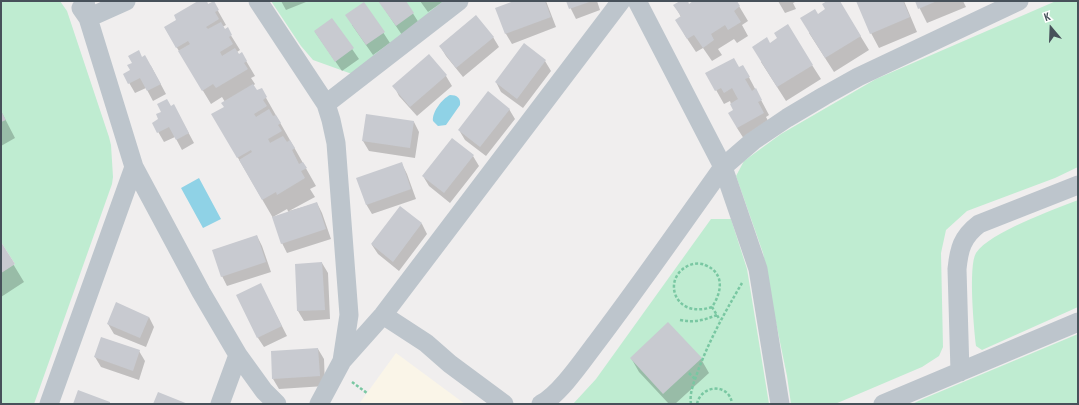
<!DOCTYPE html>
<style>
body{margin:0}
#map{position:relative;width:1079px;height:405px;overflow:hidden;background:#f0eeee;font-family:"PT Sans Narrow",sans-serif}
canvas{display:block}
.frame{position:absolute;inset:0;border:2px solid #47515a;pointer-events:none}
.north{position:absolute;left:1031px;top:8px;width:40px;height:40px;-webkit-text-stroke:3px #fff;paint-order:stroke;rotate:341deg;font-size:11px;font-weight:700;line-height:16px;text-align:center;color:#47515a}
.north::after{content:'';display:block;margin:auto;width:14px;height:18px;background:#47515a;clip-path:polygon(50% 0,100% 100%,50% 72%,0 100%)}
</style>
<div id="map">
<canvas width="1079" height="405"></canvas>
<div class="frame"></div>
<div class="north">K</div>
</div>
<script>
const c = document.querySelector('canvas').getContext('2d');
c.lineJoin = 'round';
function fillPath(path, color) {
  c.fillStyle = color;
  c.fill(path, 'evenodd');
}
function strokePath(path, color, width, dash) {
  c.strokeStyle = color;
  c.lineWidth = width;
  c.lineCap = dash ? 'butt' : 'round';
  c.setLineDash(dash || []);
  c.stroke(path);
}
fillPath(new Path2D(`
 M396,353L465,404H359Z`), '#faf5e8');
fillPath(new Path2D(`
 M1,1H60L67,11L109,137L111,145L113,177L112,184L34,404H1V273L15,264L1,242Z
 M271,1H447L352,74L313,60L301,46Z
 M1056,1H1078V167L1055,178L967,211L946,230L941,253L943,347L939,356L922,367L835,404H791L787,376L773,308L763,253L736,176L744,161L781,134L876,79Z
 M1078,200V307L982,350L976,346C974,329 968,266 976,253C990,232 1053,210 1078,200Z
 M711,219H731L747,269L769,404H573L596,379Z
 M1078,334V404H912L925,398Z`), '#bfecd1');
fillPath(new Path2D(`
 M450,95C457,95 461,98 460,105L446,125L438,126L433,121C432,112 442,99 450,95Z
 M199,178L221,219L203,228L181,188Z`), '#8fd2e6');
fillPath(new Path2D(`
 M200,1H206L208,5L213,2L226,25L222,27L225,30L227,29L240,50L237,52L239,55L242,54L255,76L251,78L255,84L253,86L257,92L261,89L316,186L310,189L315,197L289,211L317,203L322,213L331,239L287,253L282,243L273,218L213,115L225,107V102L222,97L211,104L165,28L178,20ZM287,209L289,213L273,217Z
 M281,1H305L306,2L286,10Z
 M379,1H405L419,23L402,35Z
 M420,1H444L428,12Z
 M517,1H546L556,27L512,44L506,34L497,9Z
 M567,1H597L600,10L576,19Z
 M682,1H686L689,5L695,1H736L748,21L742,25L748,36L737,43L734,39L718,49L722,55L712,61L703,48L696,52L684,34L681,17L675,6Z
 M778,1H797L793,3L796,9L785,13Z
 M828,1H839L869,50L834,72L809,33L818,15L827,10Z
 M857,1H904L917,32L879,48L871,33Z
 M916,1H963L966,7L927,23Z
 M364,3L390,43L373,55L352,25Z
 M332,20L359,59L342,71L315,32Z
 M493,37L499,47L463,77L446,56L440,46Z
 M770,44L812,65L821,79L786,101L761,62Z
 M524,45L545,61L551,71L523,108L501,92L496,82Z
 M429,56L446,76L452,86L417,116L399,96L394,86Z
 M142,58L151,66L166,94L153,101L146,88L135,93L124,74L131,71Z
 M743,66L769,115L766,117L772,128L746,142L737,128L734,110L731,104L730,101L724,104L707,74L739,68Z
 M170,107L179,115L194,143L182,150L175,137L164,142L153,123L160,120Z
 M509,109L515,119L486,156L465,140L459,130Z
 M1,111L15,138L1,146Z
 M414,122L419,132L415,158L369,151L363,141Z
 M473,156L479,166L450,203L429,186L423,176Z
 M402,164L407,174L416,199L372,214L366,204Z
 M400,208L422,224L427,234L399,271L378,254L372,245Z
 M257,236L262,246L271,272L227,286L222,276Z
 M1,244L24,282L1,297Z
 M322,263L328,273L330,319L304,321L298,311Z
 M261,285L287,336L264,347L258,338Z
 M149,317L154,327L146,347L114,334L108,324Z
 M318,349L324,359L325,386L279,389L273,379Z
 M139,351L145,361L139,380L101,367L95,357Z
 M631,358L701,359L709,373L675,404H669L639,372Z`), '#0003');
fillPath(new Path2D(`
 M198,1H207L208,4L214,1L219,10L215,12L219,19L206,27L208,29L221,22L225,29L228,27L232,35L229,37L233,44L220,52L222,56L235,48L239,54L242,52L247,61L244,63L248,69L216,88L213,84L202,91L178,51L190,44L188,41L176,48L164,27L176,20L174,15Z
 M378,1H406L414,13L396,26Z
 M514,1H545L551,17L505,34L495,8Z
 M566,1H592L569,9Z
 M680,1H688L689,4L693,1H737L740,6L734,11L741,22L728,30L725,25L711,34L714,40L703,48L694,35L687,39L675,20L681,16L673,5Z
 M827,1H840L861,36L825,58L800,18L815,9L818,14L825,9L822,4Z
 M856,1H903L910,17L870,34Z
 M915,1H937L918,9Z
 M364,2L385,32L366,45L345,15Z
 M476,15L494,37L456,68L439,46Z
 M332,18L354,48L335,62L314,31Z
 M788,24L813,65L777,87L752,47L767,37L770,43L777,38L774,33Z
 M524,43L546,60L517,99L495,82Z
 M139,50L142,57L145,55L161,84L147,91L140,78L128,84L123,74L130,70L127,65L132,63L128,56Z
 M429,54L447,75L410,107L392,86Z
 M734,58L739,67L743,65L750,77L745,79L752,91L756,88L762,100L758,102L764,113L737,128L728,113L733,110L730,104L738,99L732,88L724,93L721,88L715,91L705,73Z
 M253,84L257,90L262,88L267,97L263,100L267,106L254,114L256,117L269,109L273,116L276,115L281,123L278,125L282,131L268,139L270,143L283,136L287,142L290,140L295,148L292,150L299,164L303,162L307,168L301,171L305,178L277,195L276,192L262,200L239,160L252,152L251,150L237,158L211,114L224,107L221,103Z
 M488,91L510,109L480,147L458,130Z
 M167,99L171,106L174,104L189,133L176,140L169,127L157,133L152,123L158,119L156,114L161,112L157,104Z
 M1,111L6,120L1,122Z
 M366,114L414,121L410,148L362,141Z
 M452,138L474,155L444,193L422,176Z
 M402,162L411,189L366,205L356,178Z
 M317,202L326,229L281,244L272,217Z
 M400,206L422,223L393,262L371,244Z
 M257,235L266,262L221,277L212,250Z
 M1,242L15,264L1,273Z
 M322,262L325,310L297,311L295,264Z
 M261,283L282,326L257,338L236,295Z
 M116,302L149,317L140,338L107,324Z
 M668,322L702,358L663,394L630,358Z
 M101,337L140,350L133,371L94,357Z
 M318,348L320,376L272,379L271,351Z
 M78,390L110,402V404H73Z
 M158,392L188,404H153Z`), '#c8cad0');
strokePath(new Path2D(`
 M712,307C673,320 661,276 690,265C695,263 701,263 705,265C725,273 722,292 712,307L720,320
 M680,320C694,323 704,320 717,315
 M689,373L695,379
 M352,382L367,393
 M691,404C689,392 695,380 699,368C711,337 725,312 742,283
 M697,404C701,384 730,383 732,404`), '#79c7a2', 2.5, [3, 2]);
strokePath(new Path2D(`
 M85,1L88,18L134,167L201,292L238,355L264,391L277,404
 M258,1L326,104L331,120L336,143L349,315L342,361L319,404
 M637,1L723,167L753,141L787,118L824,96L858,77L1019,1
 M81,8L88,18L126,1
 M326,104L459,1
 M383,315L426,343L450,364L504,404
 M342,361L383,315L621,1
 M960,372L957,269C959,249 962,237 979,224L1078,185
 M49,404L134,167
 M220,404L238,355
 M541,404C560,394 583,360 596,343C640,285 681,226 723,167L758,269L780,404
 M883,404L1078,322`), '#bdc5cc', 19);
</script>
